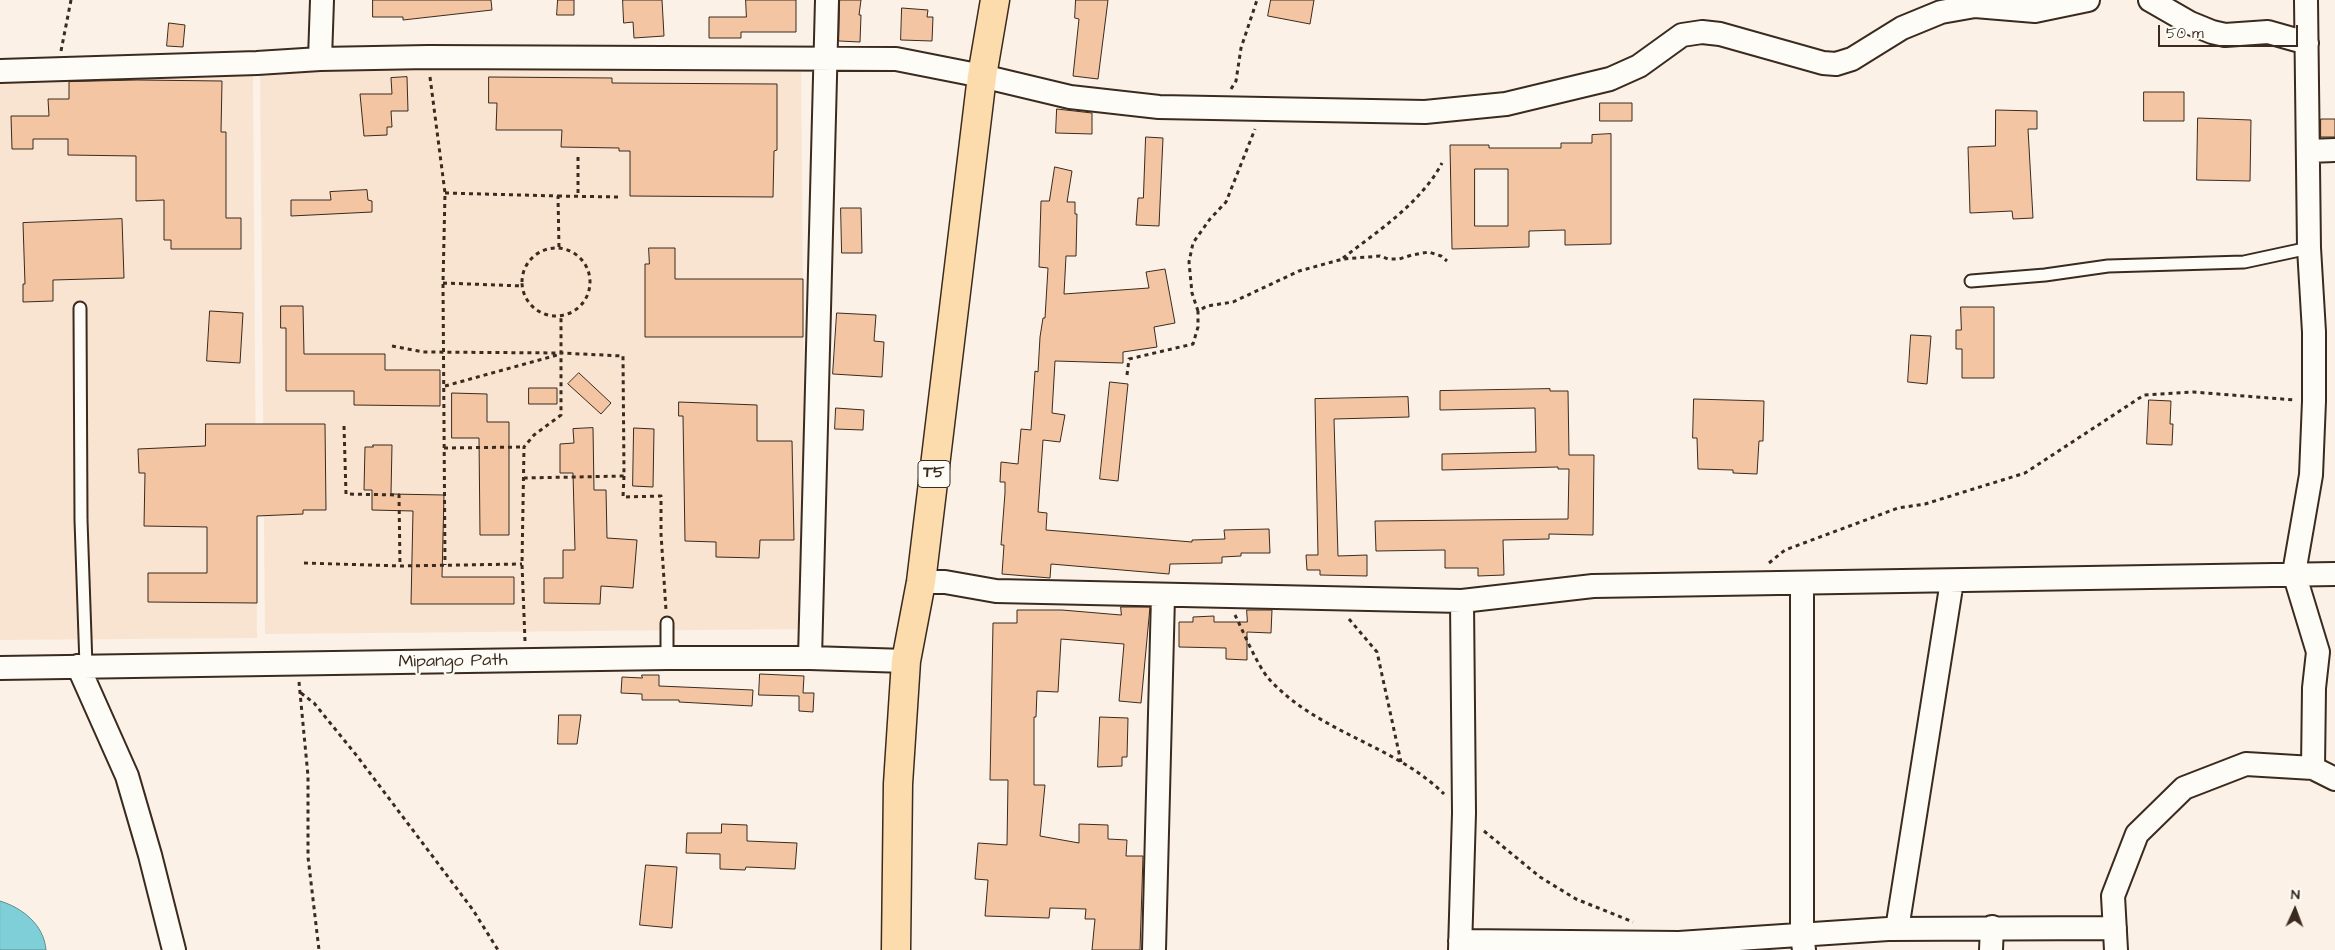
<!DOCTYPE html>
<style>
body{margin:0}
#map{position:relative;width:2335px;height:950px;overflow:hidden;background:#fbf1e6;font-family:"Architects Daughter",sans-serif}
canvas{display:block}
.north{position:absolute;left:2270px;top:885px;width:50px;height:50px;-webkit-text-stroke:4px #fdfcf7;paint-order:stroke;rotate:2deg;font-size:14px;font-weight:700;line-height:20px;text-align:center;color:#3b2a1e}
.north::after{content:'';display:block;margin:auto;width:18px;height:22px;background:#3b2a1e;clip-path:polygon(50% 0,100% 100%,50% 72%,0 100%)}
.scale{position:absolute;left:2158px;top:25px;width:140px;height:22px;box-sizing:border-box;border:2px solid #3b2a1e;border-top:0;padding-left:6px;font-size:15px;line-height:18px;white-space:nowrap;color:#3b2a1e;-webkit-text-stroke:4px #fdfcf7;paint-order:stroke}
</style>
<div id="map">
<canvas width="2335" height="950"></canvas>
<div class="north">N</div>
<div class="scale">50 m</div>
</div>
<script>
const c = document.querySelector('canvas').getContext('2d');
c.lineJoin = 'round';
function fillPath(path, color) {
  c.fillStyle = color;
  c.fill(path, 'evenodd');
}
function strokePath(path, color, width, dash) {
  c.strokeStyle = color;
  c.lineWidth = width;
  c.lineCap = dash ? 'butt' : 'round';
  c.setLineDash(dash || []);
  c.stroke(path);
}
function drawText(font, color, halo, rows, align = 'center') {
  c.font = font + ' "Architects Daughter",sans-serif';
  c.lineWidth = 4.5;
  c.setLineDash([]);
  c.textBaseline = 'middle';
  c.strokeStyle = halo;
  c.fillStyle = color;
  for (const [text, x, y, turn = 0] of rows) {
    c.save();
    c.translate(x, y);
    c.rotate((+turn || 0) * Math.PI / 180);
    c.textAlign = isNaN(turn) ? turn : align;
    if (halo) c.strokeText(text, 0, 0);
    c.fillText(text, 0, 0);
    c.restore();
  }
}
fillPath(new Path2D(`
 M801,64L806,629L265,634L260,69Z
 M253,75L257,638L0,640V77Z`), '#f9e4d2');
const water = new Path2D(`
 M0,901C23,908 44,925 46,950H0Z`);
fillPath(water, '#7ecfd7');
strokePath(water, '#638d8d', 1);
const building = new Path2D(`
 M373,0H491L492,10L403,20V17H373Z
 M558,0H574V15H557Z
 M623,0H662L664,36L634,38L633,22L624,23Z
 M746,0H796V32H741V38H709V17H746Z
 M840,0H861L859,15H861L860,42L839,41Z
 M1076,0H1108L1098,79L1073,76L1079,19L1075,18Z
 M1271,0H1314L1310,24L1268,16Z
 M902,8L928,10L927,17H933L932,41L901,40Z
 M169,23L185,25L183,47L167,46Z
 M407,77L408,111H391L392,127H387V135L364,136L360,94H392L391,78Z
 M489,77L612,78V83L777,84V150L774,151L773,197L630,196V151H619V148L561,147L562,130H496L497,103H489Z
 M138,80L222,81L221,132H226V218H241V249H171V240H164V200L136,201V156L68,155V139H33V149H12L11,116H49L48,99H69V82Z
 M2144,92H2184V121H2144Z
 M1600,103H1632V121H1600Z
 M1057,109L1092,113V134L1056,133Z
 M1996,110L2037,111V129H2028L2033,218L2013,219L2012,211L1970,213L1968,147L1995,146Z
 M2198,118L2251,120L2250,181L2197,180Z
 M2321,119H2335V137H2321Z
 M1611,134V244L1565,245V230L1529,231V247L1452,249L1450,145H1489V148H1561V143H1592V135ZM1475,169H1508V226H1475Z
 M1146,137L1163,138L1159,226L1136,225L1138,198H1143Z
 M1055,167L1072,171L1067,202H1075V214H1077L1076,256H1066L1064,294L1149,288L1146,272L1165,269L1175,323L1154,327L1157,347L1123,352V363L1055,361L1052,413L1065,415L1060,442L1043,440L1038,512L1047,513L1046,530L1192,542V540L1225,539L1224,530L1269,529L1270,553H1241V556L1222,557V563L1170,564L1169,574L1051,564L1050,578L1002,574L1004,545H1001L1005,493V482H1000L1001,462L1018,464L1021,429L1031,430L1035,371L1038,372L1040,337L1043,318H1045L1048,268L1039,267L1041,201H1049Z
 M367,190L368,200L372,201V212L291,216V200H331L330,192Z
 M841,208H861L862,253H842Z
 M122,219L124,278L53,280V301L23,302V284H25L23,223Z
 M649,248H675V279H803V337H645V264H649Z
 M281,306H303L304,354H385V370H440V406L354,405V391H286V328H281Z
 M1961,307H1994V378H1962V349H1956V330H1961Z
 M210,311L243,313L240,363L207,361Z
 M837,313L876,315L874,341L884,342L882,377L833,374Z
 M1911,335L1931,336L1927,384L1908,382Z
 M579,373L611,403L601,414L568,384Z
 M1110,382L1128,384L1118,481L1100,479Z
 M529,388H557V404H529Z
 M1550,389V391H1568L1569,455H1594L1593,535L1549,534V539L1503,540L1504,575L1478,576V568H1445V550L1376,551L1375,521L1568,519L1569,469H1558V467L1442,470V454L1536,452L1535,408L1440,410V391Z
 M452,393L487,394V422H509V535H480L479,438H452Z
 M1408,397L1409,417L1334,419L1338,556L1367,555V576L1320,575V570H1307L1306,555H1318L1315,399Z
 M1694,399L1764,401L1763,441H1759L1757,474L1733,473V470L1698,469L1697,438H1693Z
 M2149,400L2171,401L2170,424H2173L2172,445L2147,444Z
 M679,402L757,405V441H792L794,540H760L759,558L716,557V542L685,541L683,416H679Z
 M836,408L864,410L863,430L835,429Z
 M206,424H325L326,510H303V514L257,516V603L148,602V573H207V527L144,526L145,473H139L138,449L205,446Z
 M593,428L594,490H606L607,538L637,540L633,588L601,586L600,604L544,603V578H563V550H575L573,473H560V444L574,443L573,429Z
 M634,428L654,429L653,487L633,486Z
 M373,445H392L391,494L444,495L442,577H514V604H411L413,511L372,510V490H364L365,447H373Z
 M1121,607H1150L1141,703L1119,701L1124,644L1061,639L1058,692L1037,691L1036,717H1034V785H1045L1040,836L1079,843V824L1108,825V839L1127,840L1126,856H1143L1140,950H1092L1095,919H1085L1086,909L1050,908L1049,918L985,916L988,880L975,879L978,843L1007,845L1008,780H990L993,623H1017V610H1062L1121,615Z
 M1247,610H1272L1271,633L1247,632V660L1226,659V648L1179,647V622H1193V617L1214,616V622H1247Z
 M760,674L804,676L803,693H814L813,712L799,711V696L759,695Z
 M642,675H659V686L753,690L752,706L679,702V700H642V694L621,693L622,677L642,678Z
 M559,715H581L577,744H558Z
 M1100,717L1128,718L1127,757H1122V766L1098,767Z
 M722,824L747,825V841L797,843L795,869L746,867L745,870L720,869V854L686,853L687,833H721Z
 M646,865L677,867L672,928L640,925Z`);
fillPath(building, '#f3c5a2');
strokePath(building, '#3b2a1e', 1);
const service = new Path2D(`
 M1971,281L2045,275L2108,266L2244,262L2309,248
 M80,308L81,520L86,666
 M667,623V658`);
const minor = new Path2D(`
 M2150,0L2190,23L2212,32L2225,35L2268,32L2307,43
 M2306,0L2309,248L2314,332V401L2311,475L2294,573L2318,652L2314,688L2313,768
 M320,59L322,0
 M0,71L257,63L320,59L428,57L896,59L982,76L1070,97L1159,107L1425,112L1506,104L1610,79L1639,66L1682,35L1702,32L1720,34L1823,63L1836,64L1852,59L1902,28L1941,12L1975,6L2035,11L2088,0
 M2309,151L2335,150
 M921,582H945L996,591L1462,601L1593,586L2335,574
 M1802,583V935L1804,950
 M810,658L827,0
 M78,666L127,776L150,855L174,950
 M0,668L667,658H810L906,661
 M1897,929L1952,581
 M1460,941L1679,943L1888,929L2115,928
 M1154,950L1163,596
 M1460,950L1464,813L1462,601
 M1991,950L1992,927
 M2116,950L2113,896L2137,834L2184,788L2246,764L2313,768L2335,779`);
const trunk = new Path2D(`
 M896,950L898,784L906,661L921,582L982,76L995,0`);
strokePath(service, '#3b2a1e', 15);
strokePath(minor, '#3b2a1e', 26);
strokePath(trunk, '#3b2a1e', 31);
strokePath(new Path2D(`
 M61,51L71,0
 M430,77L445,193L443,283L445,565
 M1231,89L1236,81L1241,48L1257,0
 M578,157V197
 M445,193L558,196L559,248
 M558,196L620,197
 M522 282a34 34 0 1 1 68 0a34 34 0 1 1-68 0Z
 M1343,258C1378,231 1421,203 1442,163
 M443,283L523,286
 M1198,311L1192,293L1189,262L1193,243L1210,219L1226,202L1255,129
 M392,346L423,352L561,353L623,356L624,476L524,478
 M1127,375L1129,359L1193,344L1198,327V311L1207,306L1233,302L1299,271L1343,259L1380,256L1388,259H1399L1412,255L1429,252L1441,256L1447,261
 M445,386L561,354
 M344,426L346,494L399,495L400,566
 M444,448L524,447
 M624,476L623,497L661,496V534L666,610
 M304,563L400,566L522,564
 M1769,563L1785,550L1898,508L1925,504L2025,473L2144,395L2193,392L2295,400
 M1235,615C1243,631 1258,667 1269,679C1318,733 1395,745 1444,794
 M1349,619L1377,652L1401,762
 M525,641L522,564L524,447L534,435L561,415V316
 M299,682L308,776V857L319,950
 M301,693L314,703L357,756L473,910L498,950
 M1484,831L1540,877L1576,899L1633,922`), '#3b2a1e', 3, [4, 4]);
strokePath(service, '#fdfcf7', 11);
strokePath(minor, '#fdfcf7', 22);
strokePath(trunk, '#fcdcac', 28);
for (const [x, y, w] of [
 [934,474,32]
]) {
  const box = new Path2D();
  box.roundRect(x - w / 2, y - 13.5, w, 27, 4);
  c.fillStyle = '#fdfcf7';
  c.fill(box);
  strokePath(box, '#3b2a1e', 1);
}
drawText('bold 16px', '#3b2a1e', null, [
 ["T5",934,474]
]);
drawText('18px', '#3b2a1e', '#fdfcf7', [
 ["Mipango Path",453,662,-1]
]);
</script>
